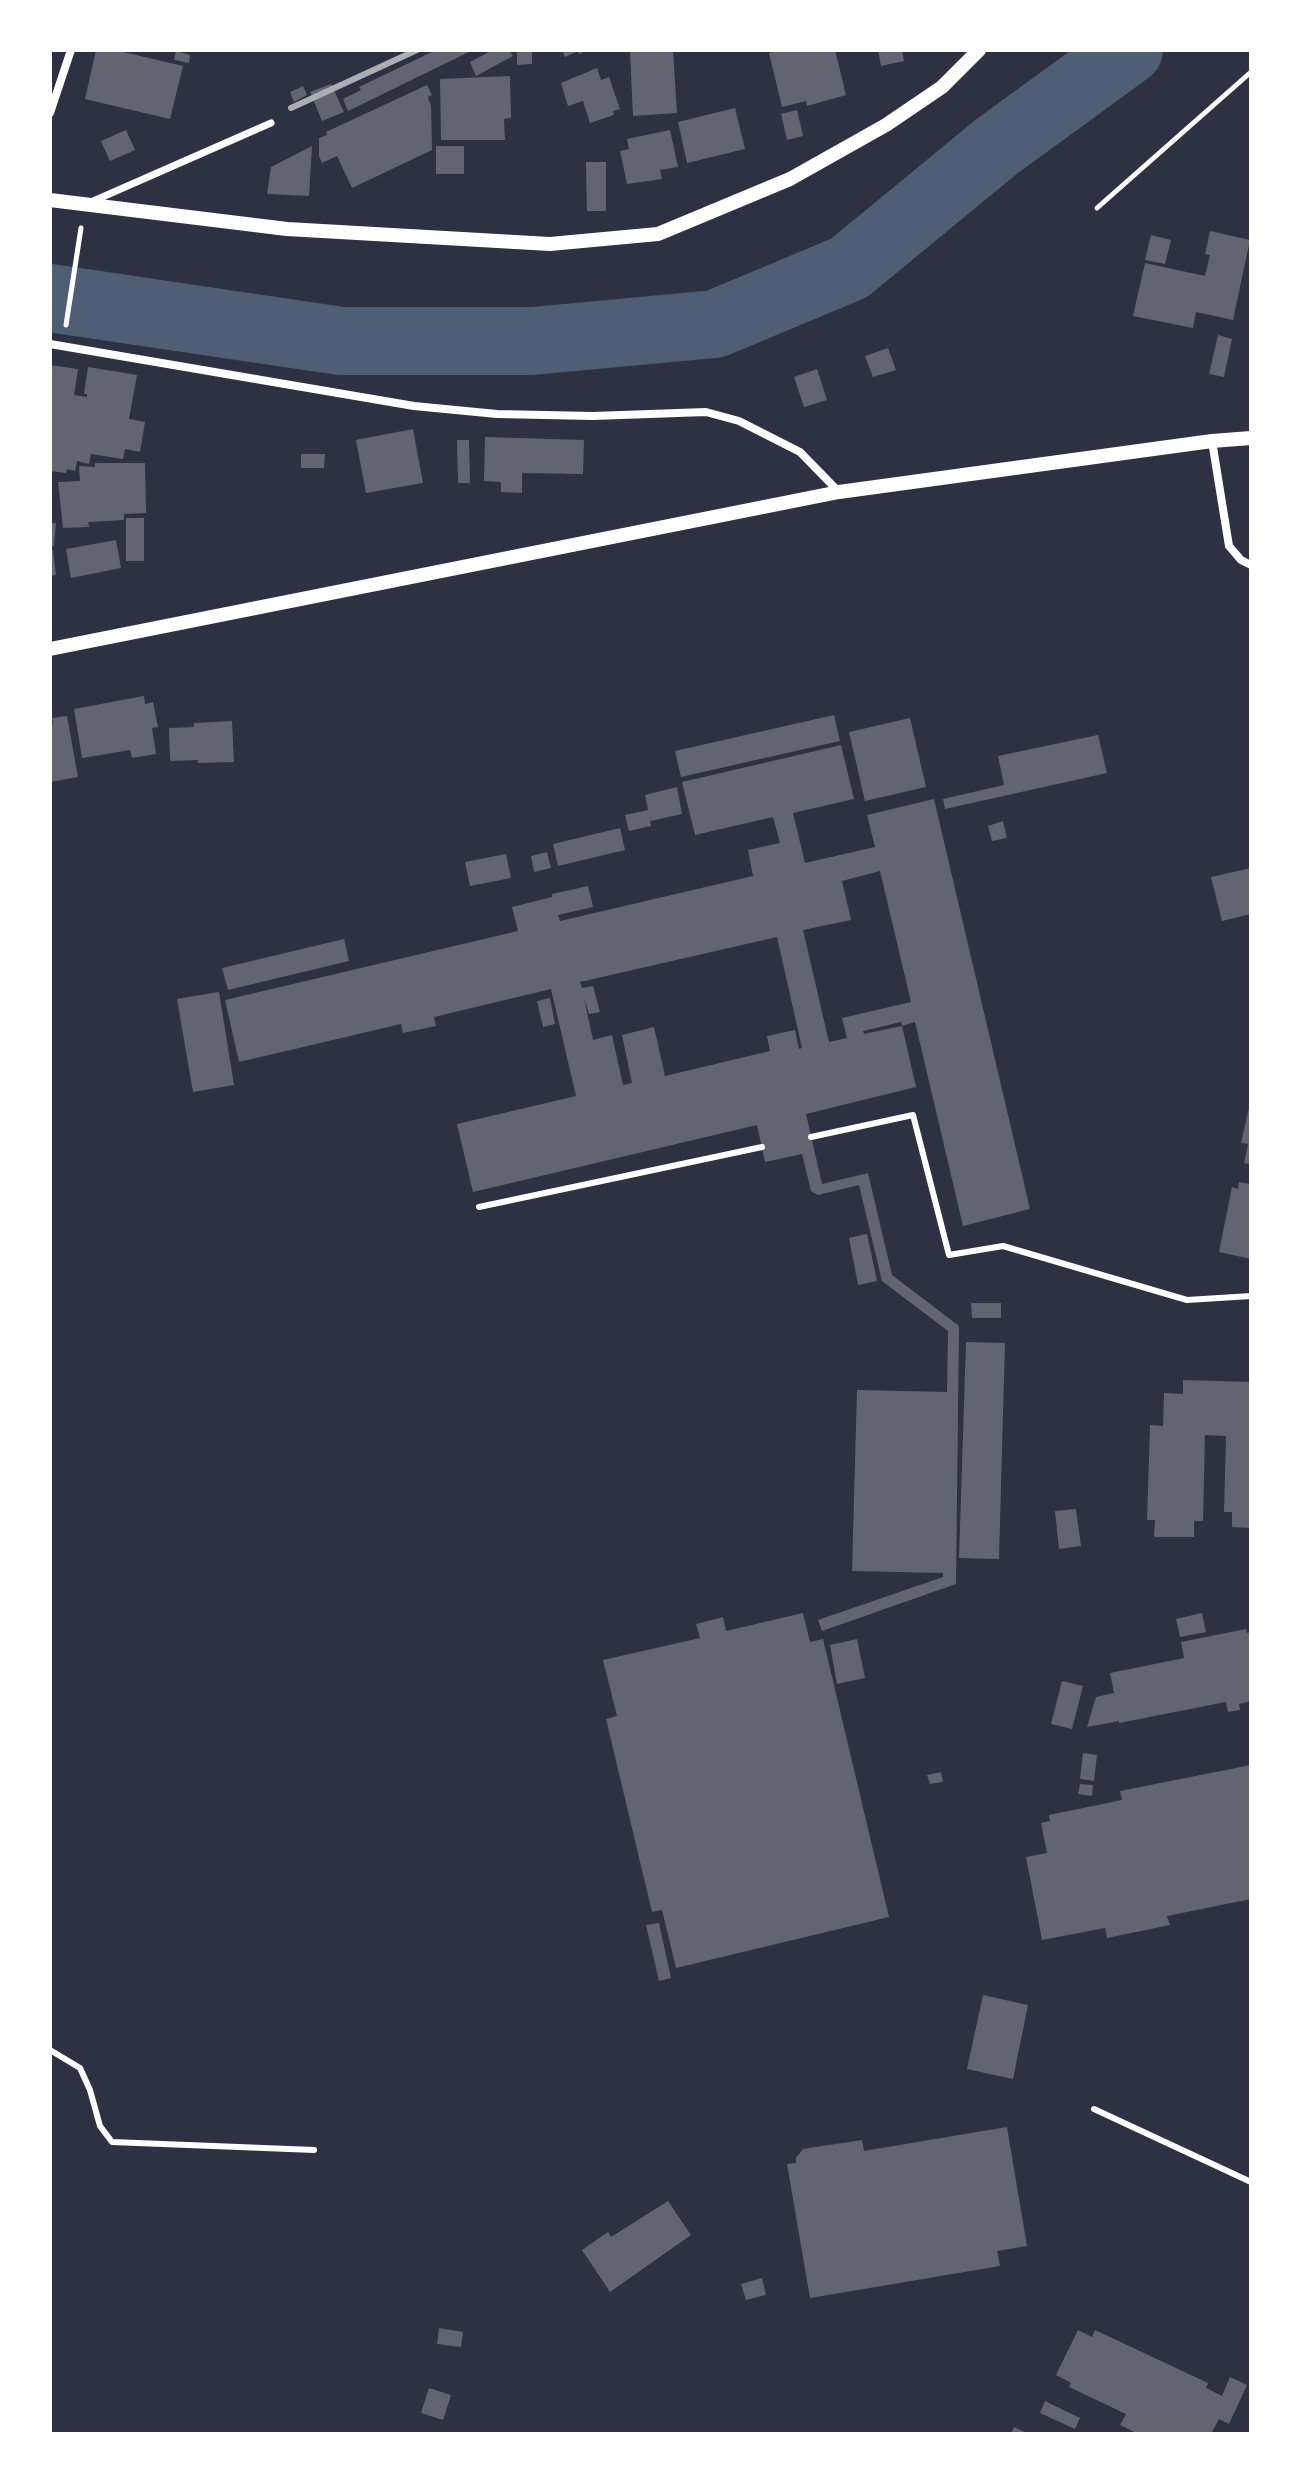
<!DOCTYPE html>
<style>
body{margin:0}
#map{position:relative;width:1301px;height:2484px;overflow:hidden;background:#2d3142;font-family:Georgia,serif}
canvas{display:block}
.frame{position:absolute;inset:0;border:52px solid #fff;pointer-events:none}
</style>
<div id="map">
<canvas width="1301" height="2484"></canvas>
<div class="frame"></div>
</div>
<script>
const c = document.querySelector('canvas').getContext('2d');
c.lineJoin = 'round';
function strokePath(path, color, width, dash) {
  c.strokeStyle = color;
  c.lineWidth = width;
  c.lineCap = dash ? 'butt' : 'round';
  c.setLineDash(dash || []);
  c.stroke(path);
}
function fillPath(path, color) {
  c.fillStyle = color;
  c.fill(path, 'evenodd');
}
strokePath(new Path2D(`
 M50,298L341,341H532L715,324L849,268L996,147L1129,50`), '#4f5d75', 68);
fillPath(new Path2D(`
 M96,50H115L183,66L170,119L85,99Z
 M436,50H473L348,111L343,99L361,90L359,87Z
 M493,50H509L513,56L476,76L470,62Z
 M517,50H532V64L517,65Z
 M562,50H588L579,54L578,51L565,57Z
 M658,50H673L677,113L633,116L630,52Z
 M781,50H835L846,95L807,106L806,101L782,107L769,53Z
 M878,50H902L904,61L881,66Z
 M176,51L190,55L189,63L174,60Z
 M597,68L601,80L609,77L620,109L613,111L614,115L590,123L583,101L568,106L561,83Z
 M510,76L511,118L504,119L505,140H441L440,79Z
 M331,84L344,112L322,121L310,92Z
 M427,85L432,95L428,97L431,106L432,150L352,188L337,156L322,163L319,156V138L327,135L326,132Z
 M303,86L307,95L294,102L290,92Z
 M735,108L745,149L687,163L678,122Z
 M797,110L803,136L787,140L781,114Z
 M126,130L135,150L110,161L101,141Z
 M670,130L678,167L660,170L662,179L627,184L620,151L629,149L627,139Z
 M312,146L309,196L267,194L271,167Z
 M436,146H464V174H436Z
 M586,162H606V211H587Z
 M1210,231L1250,240L1233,320L1196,312L1193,328L1133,316L1145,263L1205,276L1210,255L1205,254Z
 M1151,235L1171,240L1165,264L1145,260Z
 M1218,335L1232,339L1224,377L1209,374Z
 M888,348L896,370L873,377L865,356Z
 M50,365L78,369L74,395L87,397V394H84L88,367L137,375L129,419L145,422L140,452L125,449L123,459L91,454L89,464L77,461L75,471L67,469L66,473L50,471Z
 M817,369L827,400L804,407L794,377Z
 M413,429L423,483L366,493L356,440Z
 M485,437L584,440L583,474L522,473V493L501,492V482L484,481Z
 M457,440H469L470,483H458Z
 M301,454H325L324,468H301Z
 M95,463H145L146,513L124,514V520L88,522L89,527L63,528L58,482L80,481L79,466L95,467Z
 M126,518H144V561H126Z
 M50,523H56L54,546H50Z
 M116,540L121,568L71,578L66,549Z
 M50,550H53L56,575L50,576Z
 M144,696L145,704L153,702L158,727L152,728L156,754L132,758L130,750L82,758L74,709Z
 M834,715L840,741L681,777L675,751Z
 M67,716L78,777L50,782V725H53L52,718Z
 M910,718L926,787L865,801L849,732Z
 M232,721L234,762L198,763V760L170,761L169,728L194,727V723Z
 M1098,735L1107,773L945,809L943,799L1004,785L998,756Z
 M841,745L854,799L793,813L805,863L875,847L867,815L934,799L1030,1209L963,1226L915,1022L902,1026L916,1087L806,1114L822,1184L868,1173L892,1275L959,1326L956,1584L822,1631L818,1620L943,1577V1573L852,1571L857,1390L947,1392L948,1331L882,1281L859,1185L818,1195L811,1191L802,1154L765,1162L757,1125L473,1192L457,1124L576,1096L551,989L434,1017L436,1026L403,1033L401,1024L239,1062L225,1000L518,931L512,907L552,897V894L588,886L593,907L558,915L560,921L753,876L748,850L780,843L773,817L695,835L682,782ZM880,871L911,1002L842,1018L847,1038L829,1042L803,930L851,920L842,881ZM777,937L802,1048L799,1049L795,1030L767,1036L770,1051L665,1076L654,1027L622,1035L632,1083L623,1085L612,1035L593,1040L584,998L589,1014L600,1012L593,986L582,988L580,982ZM901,1022L902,1026L864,1034L863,1031Z
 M677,787L682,814L650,821L651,826L629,831L625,815L648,810L645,795Z
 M1003,821L1007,838L992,841L988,826Z
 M620,828L625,850L558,866L553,844Z
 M547,852L551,868L534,872L531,856Z
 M506,854L511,878L470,886L465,862Z
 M1251,868V914L1222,921L1211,877Z
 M344,939L349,961L228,990L222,968Z
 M219,992L234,1085L193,1092L177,999Z
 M550,998L555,1024L543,1027L537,1001Z
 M1250,1103H1251V1165L1244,1163L1248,1144L1241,1143Z
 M1239,1182L1251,1184V1259L1219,1252L1232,1187L1238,1189Z
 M867,1234L877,1281L858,1285L849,1238Z
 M971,1303H1001V1318H972Z
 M966,1342L1005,1343L999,1559L959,1558Z
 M1183,1380L1251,1382V1528L1232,1527V1512H1224L1226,1436L1205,1435L1203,1521H1194V1537H1154L1155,1520H1147L1150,1425L1163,1426L1164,1393L1183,1394Z
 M1076,1509L1081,1546L1059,1549L1055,1511Z
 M803,1613L810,1642L823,1639L889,1917L676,1968L662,1910L652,1912L606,1719L617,1716L603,1660L700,1638L696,1624L723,1617L726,1631Z
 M1202,1613L1206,1632L1180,1637L1176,1619Z
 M1246,1629L1247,1633L1251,1632V1701L1239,1704L1240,1710L1228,1712L1226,1702L1119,1723V1721L1087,1727L1096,1697L1114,1693L1110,1673L1184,1658L1181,1642Z
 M857,1639L865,1678L837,1684L830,1645Z
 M1062,1681L1083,1686L1072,1729L1051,1724Z
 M1083,1753L1097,1755L1094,1781L1080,1779Z
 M1251,1765V1899L1167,1916L1170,1925L1107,1938L1105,1928L1042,1940L1026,1857L1047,1853L1041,1823L1050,1821L1049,1815L1122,1800L1120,1791Z
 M941,1772L943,1782L930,1784L927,1775Z
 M1080,1784L1093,1785L1092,1796L1078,1794Z
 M659,1923L671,1978L659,1981L646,1925Z
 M983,1995L1028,2005L1013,2079L967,2069Z
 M1007,2127L1027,2246L997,2251L1000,2266L810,2298L787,2164L796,2163V2158L803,2149L862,2140L864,2151Z
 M668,2201L691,2235L610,2292L582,2250L608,2232L611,2237Z
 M762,2278L766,2295L746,2300L741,2284Z
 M439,2328L463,2332L461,2347L437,2344Z
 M1078,2330L1092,2337L1095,2330L1208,2383L1206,2388L1222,2396L1230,2377L1247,2385L1229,2424L1219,2419L1211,2434H1138L1120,2425L1126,2414L1069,2387L1071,2383L1056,2375Z
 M429,2388L451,2395L443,2420L421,2413Z
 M1045,2401L1080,2418L1075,2429L1040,2413Z
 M1014,2427L1029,2434H1011Z`), '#626471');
strokePath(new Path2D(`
 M1097,208L1251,72
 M66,325L81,228`), '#fff', 5);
strokePath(new Path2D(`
 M811,1137L913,1115L949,1255L1003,1246L1187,1300L1251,1296
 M479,1207L762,1147
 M50,2050L80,2068L90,2090L100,2126L112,2142L314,2150
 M1094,2109L1251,2182`), '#fff', 6);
strokePath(new Path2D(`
 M91,202L271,123`), '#fff', 7);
strokePath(new Path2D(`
 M50,113L71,50
 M50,344L414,406L497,414L593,416L706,412L739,421L800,452L839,492
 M1212,441L1229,546L1241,560L1251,565`), '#fff', 8);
strokePath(new Path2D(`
 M50,200L287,229L550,244L658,234L790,179L886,125L942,87L979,50
 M50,649L839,492L1212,441L1251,438`), '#fff', 14);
strokePath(new Path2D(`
 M291,108L417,50`), '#abadb3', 6);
</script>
